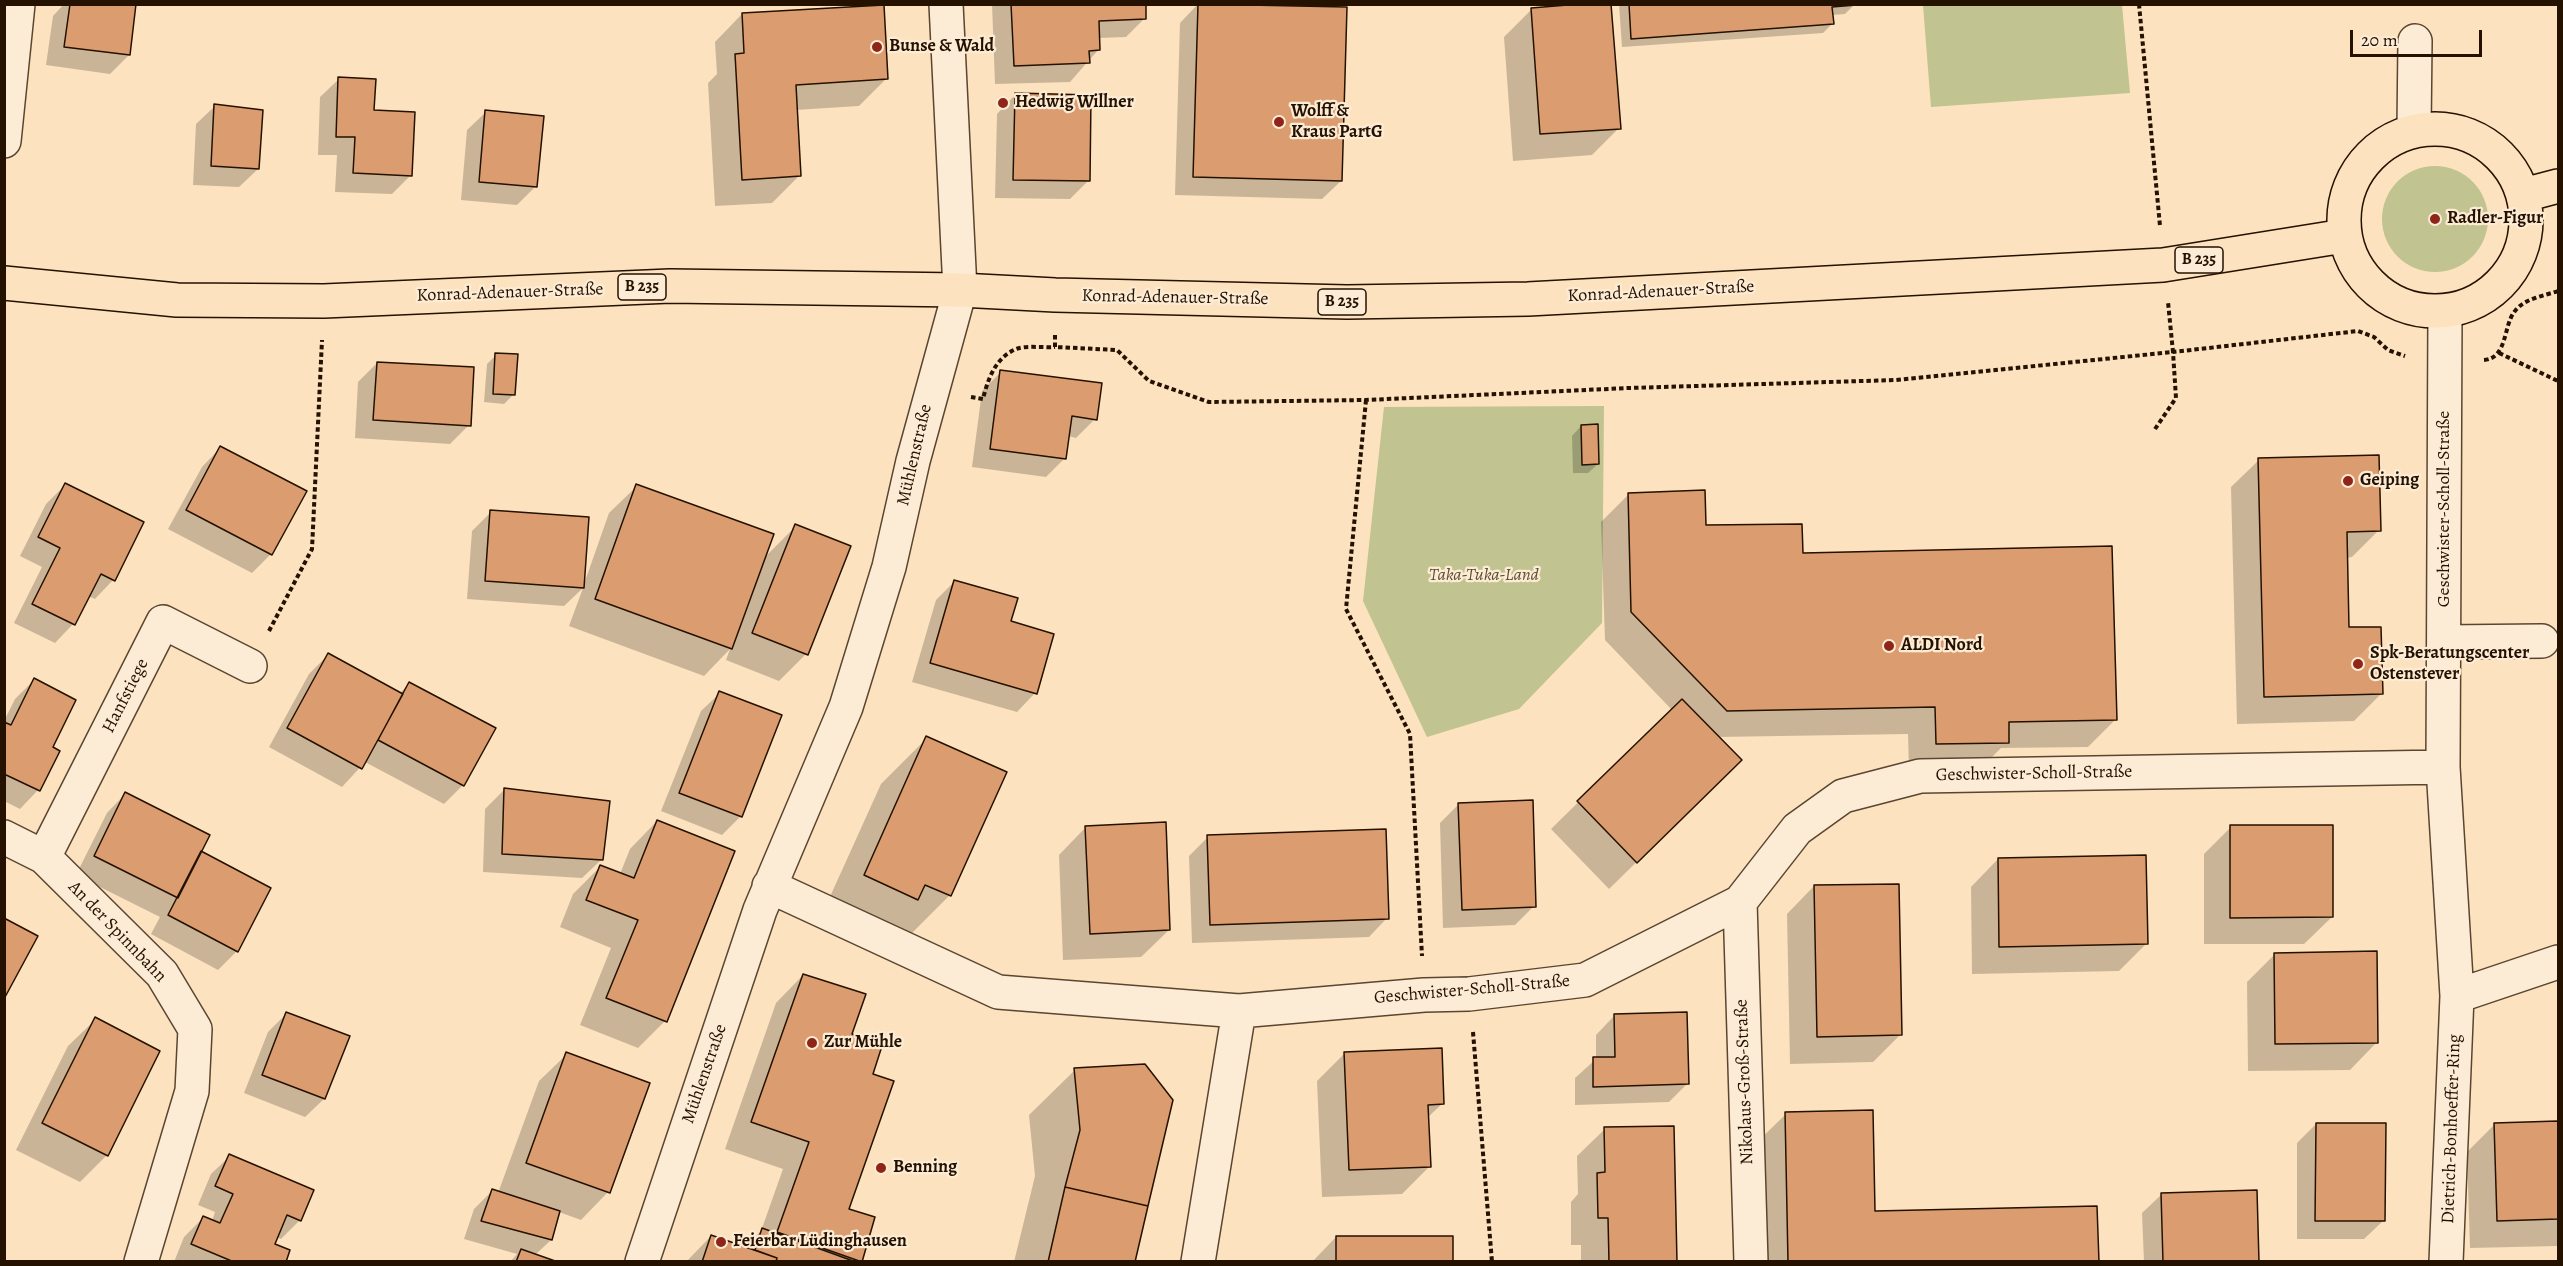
<!DOCTYPE html>
<meta charset="utf-8">
<style>
body{margin:0}
#map{position:relative;width:2563px;height:1266px;overflow:hidden;background:#fce2be;font-family:Alegreya,serif}
canvas{display:block}
.frame{position:absolute;inset:0;border:6px solid #241100;pointer-events:none}
.scale{position:absolute;left:2350px;top:30px;width:132px;height:27px;box-sizing:border-box;border:3px solid #241100;border-top:0;padding-left:8px;font-size:18px;line-height:21px;white-space:nowrap;color:#241100;-webkit-text-stroke:4px #fdecd5;paint-order:stroke}
</style>
<div id="map">
<canvas width="2563" height="1266"></canvas>
<div class="frame"></div>
<div class="scale">20 m</div>
</div>
<script>
const ctx = document.querySelector('canvas').getContext('2d');
ctx.lineJoin = 'round';
function fillPath(path, color) { ctx.fillStyle = color; ctx.fill(path, 'evenodd'); }
function trace(path, color, width, dash) { ctx.strokeStyle = color; ctx.lineWidth = width; ctx.lineCap = dash ? 'butt' : 'round'; ctx.setLineDash(dash || []); ctx.stroke(path); }
function drawText(font, color, halo, rows, align = 'center') {
  ctx.font = font + ' Alegreya,serif'; ctx.lineWidth = 4.5; ctx.setLineDash([]); ctx.textBaseline = 'middle'; ctx.strokeStyle = halo; ctx.fillStyle = color; for (const [text, x, y, turn = 0] of rows) {
    ctx.save(); ctx.translate(x, y); ctx.rotate((+turn || 0) * Math.PI / 180); ctx.textAlign = isNaN(turn) ? turn : align; if (halo) ctx.strokeText(text, 0, 0); ctx.fillText(text, 0, 0); ctx.restore();
  }
}
fillPath(new Path2D(`
 M 1923,5 L 2122,5 L 2130,93 L 1931,107 Z
 M2382 219a53 53 0 1 1 106 0a53 53 0 1 1-106 0Z
 M 1604,406 L 1602,623 L 1519,709 L 1427,737 L 1363,601 L 1384,407 Z`), '#c1c390');
fillPath(new Path2D(`
 M 64,4 L 130,4 L 129,55 L 110,74 L 46,65 L 53,16 Z
 M 992,4 L 1144,4 L 1145,18 L 1126,37 L 1098,38 L 1099,49 L 1070,82 L 995,84 Z
 M 1198,4 L 1341,181 L 1322,199 L 1175,195 L 1180,23 Z
 M 1619,4 L 1855,4 L 1845,14 L 1832,15 L 1832,24 L 1823,33 L 1622,47 Z
 M 1531,10 L 1619,128 L 1592,155 L 1513,161 L 1504,37 Z
 M 742,14 L 886,79 L 859,106 L 795,110 L 799,176 L 772,203 L 715,206 L 708,83 L 717,74 L 715,42 Z
 M 339,79 L 373,111 L 410,176 L 392,194 L 335,192 L 337,155 L 318,155 L 320,97 Z
 M 1015,95 L 1089,180 L 1070,199 L 995,198 L 997,114 Z
 M 215,106 L 258,169 L 239,187 L 193,185 L 196,124 Z
 M 486,112 L 536,186 L 517,205 L 461,200 L 467,130 Z
 M 496,355 L 514,394 L 504,404 L 484,402 L 487,364 Z
 M 377,363 L 469,425 L 450,444 L 355,438 L 358,382 Z
 M 1001,372 L 1095,419 L 1076,438 L 1068,436 L 1065,458 L 1046,477 L 972,467 L 982,391 Z
 M 1581,426 L 1598,464 L 1588,473 L 1573,473 L 1572,436 Z
 M 220,448 L 271,554 L 252,573 L 168,529 L 202,467 Z
 M 2259,460 L 2379,530 L 2352,557 L 2346,558 L 2348,629 L 2381,694 L 2354,721 L 2237,724 L 2231,487 Z
 M 65,485 L 113,580 L 95,599 L 88,596 L 73,624 L 55,643 L 14,623 L 42,567 L 20,556 L 46,504 Z
 M 637,486 L 764,558 L 796,526 L 806,654 L 779,681 L 726,660 L 730,649 L 704,676 L 569,626 L 583,588 L 564,606 L 467,599 L 472,531 L 491,512 L 584,584 L 609,513 Z
 M 1629,494 L 1705,527 L 2116,719 L 2088,747 L 2001,748 L 1980,769 L 1909,770 L 1908,734 L 1717,737 L 1712,788 L 1609,889 L 1551,829 L 1672,710 L 1605,640 L 1601,522 Z
 M 955,581 L 1009,622 L 1035,693 L 1017,712 L 912,682 L 936,600 Z
 M 328,655 L 399,694 L 409,684 L 463,785 L 444,804 L 365,762 L 342,787 L 269,747 L 309,674 Z
 M 34,680 L 51,748 L 38,790 L 20,809 L 4,801 L 4,721 L 15,699 Z
 M 720,693 L 741,816 L 722,835 L 661,811 L 701,711 Z
 M 927,738 L 1005,773 L 949,896 L 904,941 L 819,921 L 881,784 Z
 M 504,790 L 601,860 L 582,878 L 483,872 L 485,809 Z
 M 125,794 L 199,852 L 237,951 L 218,970 L 151,934 L 160,917 L 76,875 L 107,813 Z
 M 1459,804 L 1534,906 L 1515,925 L 1443,928 L 1440,823 Z
 M 657,821 L 665,1021 L 638,1048 L 580,1025 L 611,948 L 560,927 L 573,894 L 601,866 L 620,874 L 630,849 Z
 M 1086,827 L 1169,930 L 1141,957 L 1063,960 L 1059,855 Z
 M 2231,827 L 2332,917 L 2304,944 L 2204,944 L 2204,854 Z
 M 1208,837 L 1387,918 L 1369,937 L 1192,943 L 1189,856 Z
 M 1998,859 L 2146,944 L 2119,971 L 1972,974 L 1971,887 Z
 M 1814,886 L 1900,1035 L 1873,1062 L 1790,1064 L 1787,914 Z
 M 2275,954 L 2377,1042 L 2350,1070 L 2248,1071 L 2247,982 Z
 M 803,975 L 850,1035 L 871,1075 L 847,1210 L 873,1218 L 860,1262 L 686,1262 L 711,1236 L 744,1248 L 761,1231 L 783,1169 L 725,1149 L 776,1003 Z
 M 287,1013 L 324,1099 L 305,1117 L 244,1093 L 268,1032 Z
 M 1614,1016 L 1688,1083 L 1669,1102 L 1575,1105 L 1575,1078 L 1596,1059 L 1596,1035 Z
 M 96,1019 L 107,1155 L 80,1182 L 16,1150 L 68,1046 Z
 M 1345,1053 L 1443,1103 L 1427,1118 L 1429,1167 L 1402,1194 L 1322,1197 L 1317,1081 Z
 M 567,1054 L 648,1084 L 608,1192 L 581,1220 L 559,1212 L 551,1240 L 535,1255 L 553,1262 L 510,1262 L 517,1254 L 464,1239 L 474,1209 L 492,1191 L 498,1193 L 539,1081 Z
 M 1075,1070 L 1134,1262 L 1014,1262 L 1035,1176 L 1029,1115 Z
 M 1786,1114 L 1874,1212 L 2097,1262 L 1753,1262 L 1751,1148 Z
 M 2558,1123 L 2558,1246 L 2470,1248 L 2467,1152 L 2495,1124 Z
 M 2316,1124 L 2383,1221 L 2364,1239 L 2297,1239 L 2297,1143 Z
 M 1605,1129 L 1675,1262 L 1581,1262 L 1581,1245 L 1571,1245 L 1571,1202 L 1578,1194 L 1577,1156 Z
 M 230,1156 L 300,1220 L 281,1239 L 276,1237 L 273,1245 L 284,1262 L 174,1262 L 184,1237 L 203,1218 L 212,1221 L 215,1212 L 198,1205 L 211,1174 Z
 M 2161,1195 L 2258,1262 L 2144,1262 L 2142,1213 Z
 M 1336,1237 L 1452,1262 L 1312,1262 Z`), '#0003');
const building = new Path2D(`
 M 70,4 L 136,4 L 130,55 L 64,47 Z
 M 1011,4 L 1146,4 L 1146,19 L 1099,21 L 1100,50 L 1089,51 L 1090,63 L 1014,66 Z
 M 1198,4 L 1347,7 L 1342,181 L 1193,177 Z
 M 1580,4 L 1611,4 L 1621,129 L 1540,134 L 1531,8 Z
 M 1629,4 L 1856,4 L 1856,5 L 1832,7 L 1834,24 L 1631,39 Z
 M 884,5 L 888,79 L 796,85 L 801,176 L 742,180 L 735,54 L 744,53 L 742,13 Z
 M 338,77 L 376,79 L 374,110 L 415,112 L 412,176 L 353,173 L 355,137 L 336,137 Z
 M 1015,93 L 1091,95 L 1090,181 L 1013,180 Z
 M 214,104 L 263,110 L 259,169 L 211,166 Z
 M 485,110 L 544,116 L 537,187 L 479,182 Z
 M 495,353 L 518,354 L 515,395 L 493,394 Z
 M 377,362 L 474,367 L 471,426 L 373,420 Z
 M 1000,370 L 1102,383 L 1097,420 L 1072,416 L 1066,459 L 990,449 Z
 M 1598,424 L 1599,464 L 1582,465 L 1581,425 Z
 M 220,446 L 307,491 L 272,555 L 186,510 Z
 M 2379,455 L 2381,531 L 2347,532 L 2349,627 L 2381,627 L 2383,694 L 2264,697 L 2258,458 Z
 M 65,483 L 144,522 L 115,581 L 101,574 L 75,625 L 32,604 L 60,548 L 38,537 Z
 M 636,484 L 774,534 L 732,649 L 595,599 Z
 M 1705,490 L 1706,525 L 1802,524 L 1803,553 L 2112,546 L 2117,720 L 2009,722 L 2009,743 L 1936,744 L 1935,707 L 1727,711 L 1631,612 L 1628,493 Z
 M 490,510 L 589,517 L 584,588 L 485,581 Z
 M 795,524 L 851,546 L 808,655 L 752,633 Z
 M 954,580 L 1018,598 L 1011,621 L 1054,634 L 1037,694 L 930,663 Z
 M 328,653 L 403,694 L 362,769 L 287,728 Z
 M 34,678 L 76,700 L 53,747 L 60,751 L 40,791 L 4,774 L 4,722 L 11,725 Z
 M 409,682 L 496,728 L 464,786 L 378,740 Z
 M 719,691 L 782,715 L 742,817 L 679,793 Z
 M 1682,699 L 1742,760 L 1637,863 L 1577,801 Z
 M 926,736 L 1007,772 L 951,896 L 925,885 L 918,900 L 864,875 Z
 M 504,788 L 610,801 L 603,860 L 502,854 Z
 M 125,792 L 210,835 L 178,898 L 94,856 Z
 M 1533,800 L 1536,907 L 1462,910 L 1458,803 Z
 M 657,820 L 735,851 L 667,1022 L 606,998 L 638,920 L 586,900 L 600,865 L 634,878 Z
 M 1166,822 L 1170,930 L 1090,934 L 1085,826 Z
 M 2230,825 L 2333,825 L 2333,917 L 2230,918 Z
 M 1386,829 L 1389,919 L 1210,925 L 1207,835 Z
 M 201,851 L 271,888 L 238,952 L 168,915 Z
 M 2146,855 L 2148,944 L 1999,947 L 1998,858 Z
 M 1899,884 L 1902,1035 L 1817,1037 L 1814,885 Z
 M 4,918 L 38,936 L 4,999 Z
 M 2377,951 L 2378,1043 L 2275,1044 L 2274,953 Z
 M 803,974 L 866,994 L 852,1034 L 882,1046 L 873,1074 L 894,1081 L 849,1209 L 875,1217 L 862,1262 L 777,1232 L 809,1142 L 751,1122 Z
 M 286,1012 L 350,1036 L 325,1099 L 262,1075 Z
 M 1687,1012 L 1689,1084 L 1593,1087 L 1593,1057 L 1615,1057 L 1614,1014 Z
 M 95,1017 L 160,1051 L 108,1156 L 42,1123 Z
 M 1442,1048 L 1444,1104 L 1428,1105 L 1431,1167 L 1349,1170 L 1344,1052 Z
 M 566,1052 L 650,1083 L 610,1193 L 526,1163 Z
 M 1145,1064 L 1173,1100 L 1148,1206 L 1065,1187 L 1080,1130 L 1074,1068 Z
 M 1873,1110 L 1875,1211 L 2097,1206 L 2099,1262 L 1788,1262 L 1785,1112 Z
 M 2558,1121 L 2558,1219 L 2497,1221 L 2494,1123 Z
 M 2316,1123 L 2386,1123 L 2385,1221 L 2315,1221 Z
 M 1674,1126 L 1677,1262 L 1609,1262 L 1608,1218 L 1598,1218 L 1597,1173 L 1605,1172 L 1604,1127 Z
 M 229,1154 L 314,1190 L 301,1221 L 287,1215 L 275,1244 L 290,1250 L 286,1262 L 234,1262 L 191,1244 L 203,1216 L 220,1223 L 233,1194 L 215,1186 Z
 M 1065,1187 L 1148,1206 L 1135,1262 L 1048,1262 Z
 M 492,1189 L 560,1211 L 552,1240 L 481,1221 Z
 M 2257,1190 L 2259,1262 L 2163,1262 L 2161,1193 Z
 M 762,1228 L 856,1262 L 776,1262 L 777,1258 L 755,1250 Z
 M 711,1235 L 777,1258 L 776,1262 L 702,1262 Z
 M 1336,1236 L 1453,1236 L 1453,1262 L 1336,1262 Z
 M 521,1249 L 558,1262 L 516,1262 Z`);
fillPath(building, '#db9c70');
trace(building, '#241100', 1.5);
const minor = new Path2D(`
 M 2414,130 L 2415,41
 M 4,141 L 18,4
 M 2445,311 L 2443,767 L 2457,996 L 2446,1262
 M 2444,642 L 2542,641
 M 4,837 L 44,857 L 162,974 L 195,1029 L 192,1091 L 141,1262
 M 44,857 L 163,622 L 250,666
 M 769,886 L 998,992 L 1239,1011
 M 1740,902 L 1751,1262
 M 2457,996 L 2558,962
 M 642,1262 L 760,910 L 846,707 L 889,567 L 913,461 L 960,290 L 946,4
 M 1198,1262 L 1239,1011 L 1424,995 L 1469,994 L 1585,980 L 1740,902 L 1797,829 L 1843,796 L 1920,776 L 2443,767`);
const major = new Path2D(`
 M2344 220a91 91 0 1 1 182 0a91 91 0 1 1-182 0Z
 M 2524,195 L 2558,186
 M 4,283 L 177,300 L 324,301 L 670,286 L 960,290 L 1055,295 L 1347,302 L 1528,299 L 2163,265 L 2344,236`);
trace(minor, '#5a4530', 36);
trace(major, '#241100', 36);
trace(new Path2D(`
 M 2139,4 L 2160,226
 M 1055,335 L 1055,347 L 1117,350 L 1149,381 L 1209,402 L 1366,400 L 1629,388 L 1896,380 L 2173,352 L 2168,302
 M 2499,353 L 2558,381
 M 2484,360 C 2508,358 2503,325 2515,311 C 2525,298 2544,296 2558,291
 M 971,397 L 983,399 C 988,379 995,358 1016,349 C 1026,345 1044,348 1055,347
 M 1366,400 L 1346,609 L 1410,734 L 1422,956
 M 2155,429 L 2176,398 L 2173,352 L 2358,331 L 2374,337 L 2388,350 L 2405,356
 M 269,631 L 312,549 L 322,340
 M 1473,1032 L 1492,1262`), '#241100', 4, [4.5, 3]);
trace(minor, '#fdecd5', 33);
trace(major, '#fce2be', 33);
for (const [x, y, r, color] of [
 [877,47,6,"#8f2418"],
 [1003,103,6,"#8f2418"],
 [1279,122,6,"#8f2418"],
 [2435,219,6,"#8f2418"],
 [2348,481,6,"#8f2418"],
 [1889,646,6,"#8f2418"],
 [2358,664,6,"#8f2418"],
 [812,1043,6,"#8f2418"],
 [881,1168,6,"#8f2418"],
 [721,1242,6,"#8f2418"]
]) { const dot = new Path2D(); dot.arc(x, y, r, 0, 2 * Math.PI); ctx.fillStyle = color; ctx.fill(dot); trace(dot, '#fdecd5', 2); }
for (const [x, y, w] of [
 [2199,260,48],
 [642,287,48],
 [1342,302,48]
]) { const box = new Path2D(); box.roundRect(x - w / 2, y - 13, w, 26, 4.5); ctx.fillStyle = '#fdecd5'; ctx.fill(box); trace(box, '#241100', 1.5); }
drawText('bold 16px', '#241100', null, [
 ["B 235",2199,260],
 ["B 235",642,287],
 ["B 235",1342,302]
]);
drawText('bold 18px', '#241100', '#fdecd5', [
 ["Bunse & Wald",889,47],
 ["Hedwig Willner",1015,103],
 ["Wolff &",1291,112],
 ["Kraus PartG",1291,133],
 ["Radler-Figur",2447,219],
 ["Geiping",2360,481],
 ["ALDI Nord",1901,646],
 ["Spk-Beratungscenter",2370,654],
 ["Ostenstever",2370,675],
 ["Zur Mühle",824,1043],
 ["Benning",893,1168],
 ["Feierbar Lüdinghausen",733,1242]
], 'left');
drawText('18px', '#241100', '#fdecd5', [
 ["Konrad-Adenauer-Straße",1661,292,-3],
 ["Konrad-Adenauer-Straße",510,293,-2],
 ["Konrad-Adenauer-Straße",1175,298,1],
 ["Mühlenstraße",915,455,-77],
 ["Geschwister-Scholl-Straße",2445,509,-90],
 ["Hanfstiege",126,696,-63],
 ["Geschwister-Scholl-Straße",2034,774,-1],
 ["An der Spinnbahn",117,932,46],
 ["Geschwister-Scholl-Straße",1472,990,-5],
 ["Mühlenstraße",705,1074,-71],
 ["Nikolaus-Groß-Straße",1745,1082,-92],
 ["Dietrich-Bonhoeffer-Ring",2452,1129,-88]
]);
drawText('italic 18px', '#5b4f32', '#fdecd5', [
 ["Taka-Tuka-Land",1484,576]
]);
</script>
